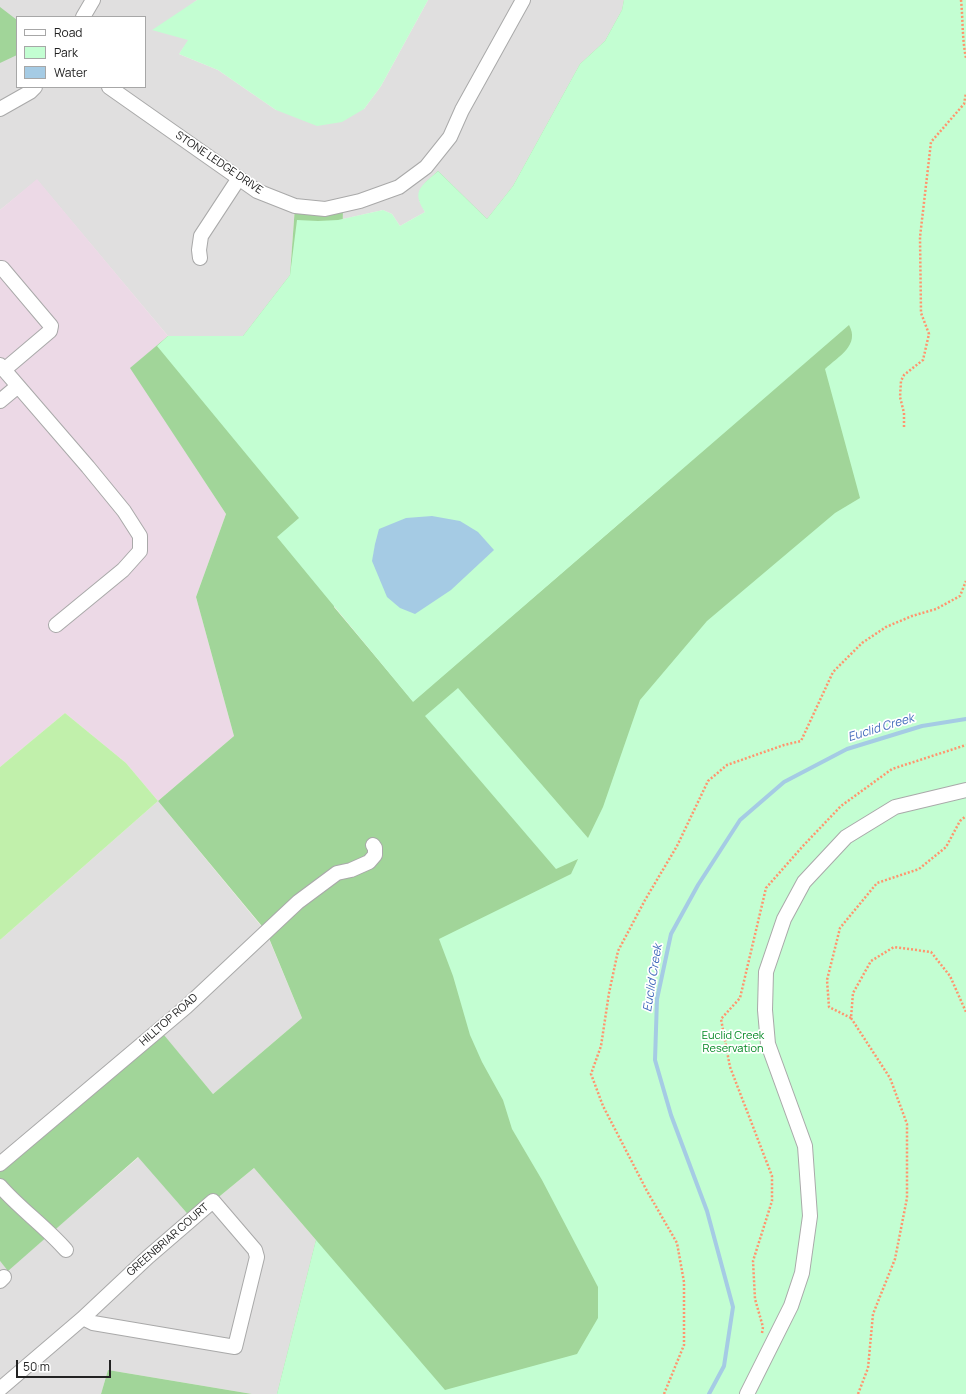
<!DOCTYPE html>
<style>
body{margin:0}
#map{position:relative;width:966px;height:1394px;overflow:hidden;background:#f3f1e8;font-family:Manrope,sans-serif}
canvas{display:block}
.legend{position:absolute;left:16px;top:16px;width:130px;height:72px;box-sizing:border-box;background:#fff;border:1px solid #a7a7a7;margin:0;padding:5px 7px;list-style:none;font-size:12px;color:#222}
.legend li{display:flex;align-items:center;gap:8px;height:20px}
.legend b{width:20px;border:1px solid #a7a7a7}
.scale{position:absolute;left:16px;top:1360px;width:95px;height:18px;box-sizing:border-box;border:2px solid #222;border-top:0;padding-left:5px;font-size:12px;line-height:14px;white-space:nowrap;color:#222;-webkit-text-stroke:3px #fff;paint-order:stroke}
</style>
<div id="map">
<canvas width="966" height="1394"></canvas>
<ul class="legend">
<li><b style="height:5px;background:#fff"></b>Road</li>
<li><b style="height:11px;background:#c3fed2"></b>Park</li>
<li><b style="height:11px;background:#a5cbe4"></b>Water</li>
</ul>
<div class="scale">50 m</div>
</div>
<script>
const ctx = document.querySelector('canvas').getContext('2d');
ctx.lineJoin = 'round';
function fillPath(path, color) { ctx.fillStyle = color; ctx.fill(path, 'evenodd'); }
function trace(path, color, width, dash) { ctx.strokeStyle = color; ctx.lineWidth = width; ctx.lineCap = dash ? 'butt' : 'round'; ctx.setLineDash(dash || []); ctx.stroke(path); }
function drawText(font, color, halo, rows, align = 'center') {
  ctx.font = font + ' Manrope,sans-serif'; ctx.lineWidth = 3.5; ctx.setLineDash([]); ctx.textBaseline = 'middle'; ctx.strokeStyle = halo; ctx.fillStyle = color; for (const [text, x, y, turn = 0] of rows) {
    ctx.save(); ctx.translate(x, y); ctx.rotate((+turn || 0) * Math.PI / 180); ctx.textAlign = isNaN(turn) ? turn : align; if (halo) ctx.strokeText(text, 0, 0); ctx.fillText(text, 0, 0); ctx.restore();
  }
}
fillPath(new Path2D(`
 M 0,0 L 197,0 L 184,10 L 189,40 L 179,54 L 218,70 L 276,110 L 364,109 L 381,86 L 428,0 L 624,0 L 622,10 L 605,41 L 580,64 L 513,186 L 487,219 L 419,200 L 425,212 L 400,226 L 392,214 L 383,210 L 343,219 L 343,206 L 295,206 L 290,275 L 243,336 L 168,336 L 37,180 L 0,210 ZM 17,17 L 145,17 L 145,87 L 17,87 Z
 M 158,801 L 266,932 L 302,1018 L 213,1094 L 159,1030 L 0,1164 L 0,940 Z
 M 139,1157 L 192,1219 L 254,1168 L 316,1240 L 277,1394 L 252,1394 L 108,1370 L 101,1394 L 0,1394 L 0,1261 L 8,1270 Z`), '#e0dfdf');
fillPath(new Path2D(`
 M 37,179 L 168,336 L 131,368 L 226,514 L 196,597 L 234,736 L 158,801 L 126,763 L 65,713 L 0,767 L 0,210 Z`), '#ecd9e6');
fillPath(new Path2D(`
 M 65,713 L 126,763 L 158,801 L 0,940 L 0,767 Z`), '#c1f0ab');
fillPath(new Path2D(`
 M 624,0 L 966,0 L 966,1394 L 277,1394 L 316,1240 L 254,1168 L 192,1219 L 138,1157 L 8,1271 L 0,1261 L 0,1164 L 159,1029 L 213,1094 L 302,1018 L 266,931 L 158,801 L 234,736 L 196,597 L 226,514 L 130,368 L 168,336 L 243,336 L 290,275 L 295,206 L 343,205 L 341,345 L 334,607 L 413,701 L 660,488 L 419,200 C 419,185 428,181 438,171 L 487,219 L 513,186 L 580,64 L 605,41 L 622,10 Z
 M 0,7 L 17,20 L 17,55 L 0,63 Z
 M 108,1370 L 252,1394 L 101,1394 Z`), '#a1d599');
fillPath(new Path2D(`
 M 197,0 L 428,0 L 381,86 L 364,109 L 342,122 L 317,126 L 276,110 L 218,70 L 179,54 L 188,40 L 152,30 Z
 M 624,0 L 966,0 L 966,1394 L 277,1394 L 316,1240 L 445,1390 L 577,1354 L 598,1318 L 598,1287 L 542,1180 L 512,1129 L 503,1100 L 482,1062 L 470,1035 L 453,976 L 439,939 L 571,874 L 578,859 L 556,869 L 425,716 L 458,688 L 588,838 L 603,807 L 640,700 L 707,621 L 835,513 L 860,498 L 825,369 C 839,356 860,345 849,325 L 413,702 L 277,537 L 299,518 L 157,346 L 168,336 L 243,336 L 290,275 L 297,220 L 318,221 L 338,220 L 383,210 L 392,214 L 400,226 L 425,212 C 423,209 420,204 419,200 C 415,187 430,179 438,171 L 487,219 L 513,186 L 580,64 L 605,41 L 622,10 Z`), '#c3fed2');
fillPath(new Path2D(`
 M 432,516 L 460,521 L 478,532 L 494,550 L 451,590 L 415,614 L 400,608 L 387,597 L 372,561 L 375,544 L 379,529 L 406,518 Z`), '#a5cbe4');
trace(new Path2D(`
 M 709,1394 L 724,1366 L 733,1307 L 707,1211 L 671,1115 L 655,1060 L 657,999 L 671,934 L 698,885 L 740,820 L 784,782 L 847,749 L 922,726 L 966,719`), '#a5cbe4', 4);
const minor = new Path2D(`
 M 83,17 L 93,0
 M 109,87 L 257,191 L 295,206 L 325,209 L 360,201 L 399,187 L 426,167 L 450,137 L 462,110 L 523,0
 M 0,109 L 30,92 L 35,87
 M 200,258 L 199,250 L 201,236 L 239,178
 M 0,268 L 2,268 L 51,326 L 50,331 L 4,370
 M 0,365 L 88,467 L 124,511 L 140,536 L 140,551 L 123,570 L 56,625
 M 0,401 L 18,386
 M 0,1164 L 186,1007 L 298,902 L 337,873 L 351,870 L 369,862 L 375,855 L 375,848 L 373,845
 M 0,1186 C 20,1209 45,1226 66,1250
 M 213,1201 L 255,1250 L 257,1257 L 235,1347 L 93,1323 L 83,1318 L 148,1257 Z
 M 0,1281 L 4,1277
 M 0,1389 L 83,1318
 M 747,1394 L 791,1306 L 802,1273 L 810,1216 L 805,1146 L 768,1044 L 765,1010 L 766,972 L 784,919 L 804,882 L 846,837 L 895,807 L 966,790`);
trace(minor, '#a9a9a9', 16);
trace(new Path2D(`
 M 961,0 C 963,19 962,39 966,58
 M 904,427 L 904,413 L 900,397 L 901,381 L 904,375 L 923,360 L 929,334 L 921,313 L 920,237 L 931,142 L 964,104 L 966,93
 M 851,1018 L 829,1007 L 827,980 L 840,928 L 877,883 L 919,869 L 946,847 L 960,821 L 966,816
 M 762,1333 L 763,1327 L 755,1299 L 753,1261 L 772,1201 L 772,1176 L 730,1067 L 721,1019 L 740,998 L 766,888 L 802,847 L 841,806 L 892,769 L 966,745
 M 664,1394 L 684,1345 L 684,1282 L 677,1243 L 647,1191 L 603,1106 L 591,1074 L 601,1046 L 609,993 L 618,951 L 645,900 L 677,846 L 708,781 L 727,765 L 784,745 L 801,741 L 833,672 L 862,643 L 886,627 L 912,616 L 936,609 L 960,596 L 966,581
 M 858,1394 L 868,1368 L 873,1314 L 895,1259 L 907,1198 L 907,1124 L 890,1078 L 851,1018 L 853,993 L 871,961 L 894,947 L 931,952 L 950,976 L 966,1012`), '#ff946d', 2.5, [2, 2]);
trace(minor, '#fff', 14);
drawText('11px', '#222', '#fff', [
 ["STONE LEDGE DRIVE",219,163,34],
 ["HILLTOP ROAD",169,1020,-41],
 ["GREENBRIAR COURT",168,1240,-41]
]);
drawText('11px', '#028823', '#fff', [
 ["Euclid Creek",733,1036],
 ["Reservation",733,1049]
]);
drawText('italic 12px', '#446cbc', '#fff', [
 ["Euclid Creek",881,728,-17],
 ["Euclid Creek",653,978,-81]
]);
</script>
